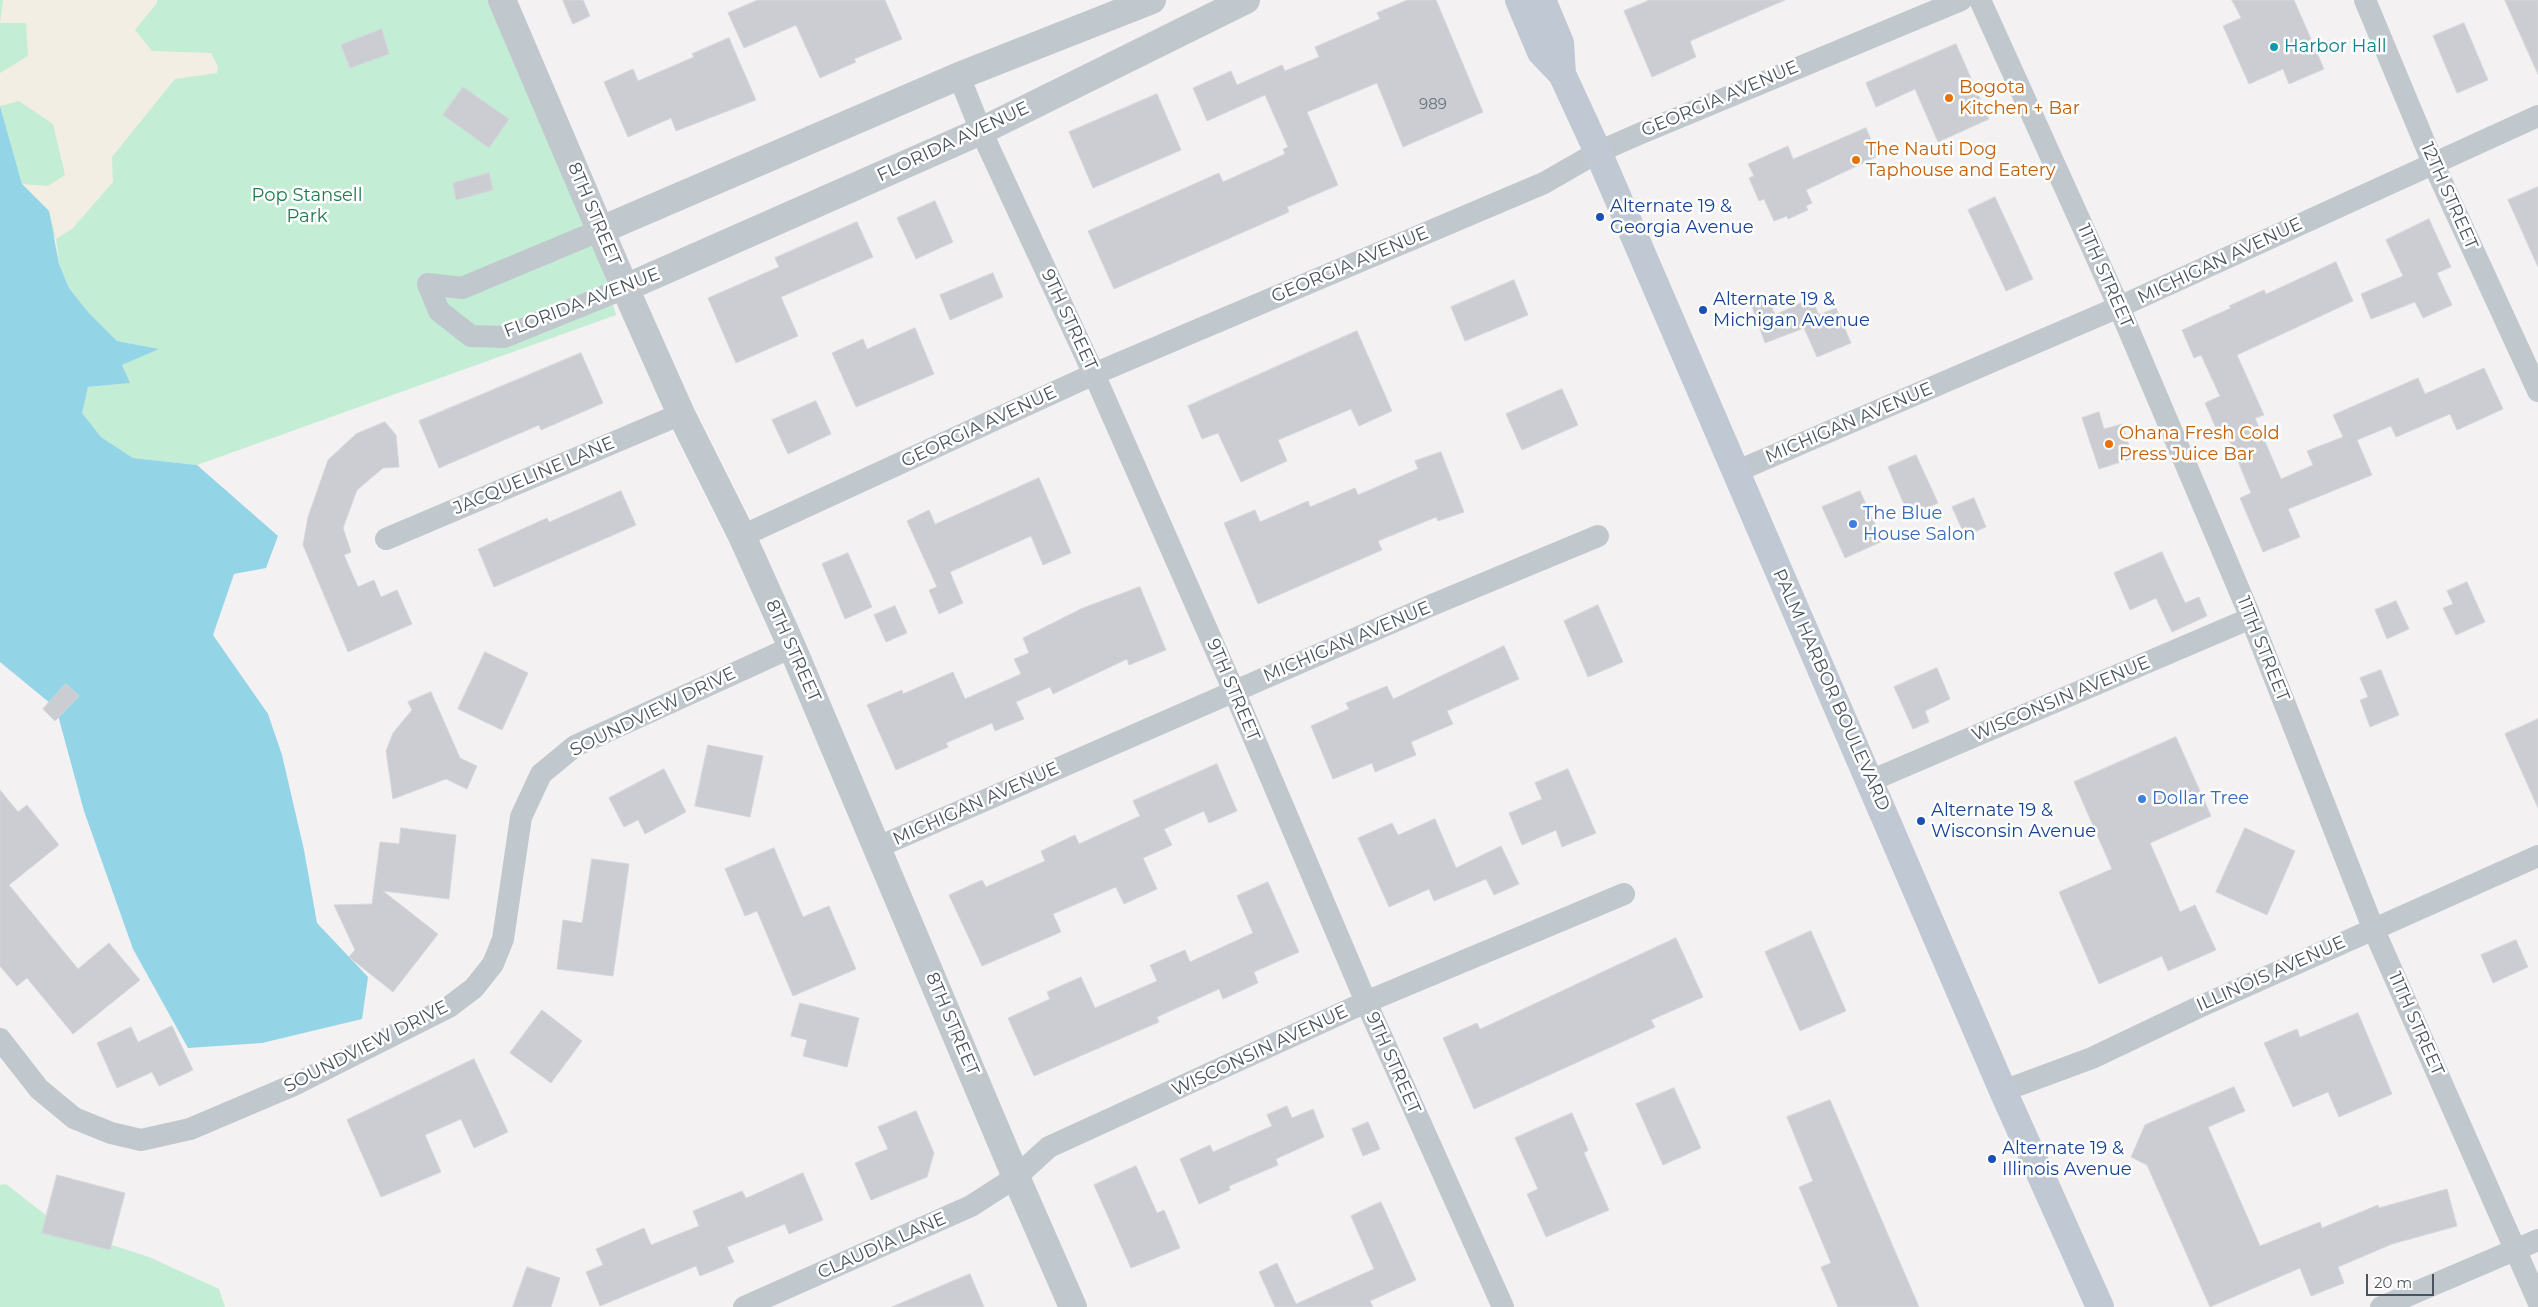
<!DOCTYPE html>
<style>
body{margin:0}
#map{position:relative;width:2538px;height:1307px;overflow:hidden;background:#f3f1f1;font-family:Montserrat,sans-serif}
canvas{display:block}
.scale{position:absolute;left:2366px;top:1274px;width:68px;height:22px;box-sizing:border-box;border:2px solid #4a545d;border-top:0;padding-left:6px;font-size:15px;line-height:18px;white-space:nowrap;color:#4a545d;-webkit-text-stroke:4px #fff;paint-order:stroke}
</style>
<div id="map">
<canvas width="2538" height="1307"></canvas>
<div class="scale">20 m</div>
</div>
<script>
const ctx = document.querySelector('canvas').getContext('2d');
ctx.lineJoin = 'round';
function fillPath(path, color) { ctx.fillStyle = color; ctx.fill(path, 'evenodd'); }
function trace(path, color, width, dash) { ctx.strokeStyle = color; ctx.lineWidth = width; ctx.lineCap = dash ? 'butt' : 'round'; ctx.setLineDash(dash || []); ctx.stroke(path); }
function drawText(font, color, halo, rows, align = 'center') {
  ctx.font = font + ' Montserrat,sans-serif'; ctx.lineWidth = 5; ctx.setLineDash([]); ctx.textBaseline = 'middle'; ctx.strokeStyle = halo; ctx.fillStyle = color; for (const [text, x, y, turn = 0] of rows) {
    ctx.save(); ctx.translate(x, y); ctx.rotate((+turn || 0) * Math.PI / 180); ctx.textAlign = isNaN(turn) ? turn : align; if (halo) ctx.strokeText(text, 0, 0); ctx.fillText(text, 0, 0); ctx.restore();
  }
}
fillPath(new Path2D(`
 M 0,0 L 491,0 L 590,224 L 616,315 L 197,465 L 133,458 L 101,437 L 81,412 L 88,387 L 129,383 L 122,365 L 158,349 L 117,341 L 88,312 L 69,288 L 59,264 L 56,239 L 22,184 L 0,106 Z
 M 6,1184 L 65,1230 L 149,1257 L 219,1289 L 225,1307 L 0,1307 L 0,1185 Z`), '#c3edd4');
fillPath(new Path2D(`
 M 3,0 L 157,0 L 157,3 L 135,30 L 152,51 L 211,53 L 218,67 L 217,73 L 175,79 L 112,157 L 113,182 L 72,229 L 56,239 L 49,211 L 22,184 L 48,186 L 65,175 L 53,124 L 19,101 L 0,106 L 0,73 L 28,56 L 26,23 L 0,23 Z`), '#f3eee4');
fillPath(new Path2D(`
 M 0,106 L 22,184 L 49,211 L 59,264 L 69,288 L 88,312 L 117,341 L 159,349 L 122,365 L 130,383 L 88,387 L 82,413 L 101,437 L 133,458 L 197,465 L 278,536 L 266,568 L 234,574 L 213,635 L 268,714 L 282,755 L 304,850 L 317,923 L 368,977 L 362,1019 L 262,1043 L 188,1048 L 133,949 L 84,811 L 56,708 L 0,662 Z`), '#93d5e7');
const building = new Path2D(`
 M 563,0 L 583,0 L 590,16 L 573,24 Z
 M 758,0 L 885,0 L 902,39 L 854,59 L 856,62 L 820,78 L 796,25 L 744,48 L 728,13 Z
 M 1408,0 L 1436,0 L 1483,112 L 1403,147 L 1377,83 L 1307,112 L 1338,185 L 1287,207 L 1289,212 L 1114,289 L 1088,231 L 1219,173 L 1223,182 L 1285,154 L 1283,149 L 1288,147 L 1265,95 L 1207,121 L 1193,88 L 1231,71 L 1237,85 L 1282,65 L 1285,71 L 1319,57 L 1315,47 L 1380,19 L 1377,13 Z
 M 1650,0 L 1785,0 L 1690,41 L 1696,57 L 1652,77 L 1624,11 Z
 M 2232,0 L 2294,0 L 2324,69 L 2289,84 L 2283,69 L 2249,84 L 2223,26 L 2241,18 Z
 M 2505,0 L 2538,0 L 2538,74 Z
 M 2464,23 L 2488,80 L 2457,93 L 2433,36 Z
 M 382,29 L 389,54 L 350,68 L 341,45 Z
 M 729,38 L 756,100 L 676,131 L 671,118 L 628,137 L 604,82 L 633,69 L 638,81 L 694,57 L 692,54 Z
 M 1956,44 L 1989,119 L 1938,142 L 1915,89 L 1876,107 L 1866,83 Z
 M 463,87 L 509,119 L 489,148 L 443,115 Z
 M 1157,94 L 1181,150 L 1093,188 L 1069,132 Z
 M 1866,128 L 1878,156 L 1806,190 L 1812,203 L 1806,206 L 1808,210 L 1788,219 L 1787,216 L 1774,221 L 1764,199 L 1759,201 L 1749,178 L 1754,176 L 1748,164 L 1788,146 L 1793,159 Z
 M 489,173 L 493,190 L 456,200 L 453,183 Z
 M 2538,187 L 2538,267 L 2508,200 Z
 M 1995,197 L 2033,279 L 2006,291 L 1968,210 Z
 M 935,201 L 953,242 L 916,259 L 897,218 Z
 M 2429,219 L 2451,267 L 2437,273 L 2452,305 L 2423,318 L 2415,302 L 2371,319 L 2361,294 L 2403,276 L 2386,240 Z
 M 857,222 L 873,257 L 781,297 L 798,336 L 736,363 L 708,298 L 779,267 L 775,258 Z
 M 2336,262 L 2353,301 L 2237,355 L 2264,415 L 2255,418 L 2281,479 L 2313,465 L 2307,451 L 2343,437 L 2333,415 L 2418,378 L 2425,394 L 2484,368 L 2503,409 L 2457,430 L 2450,414 L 2396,437 L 2391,426 L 2357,440 L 2372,475 L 2288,509 L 2300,537 L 2263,552 L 2240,498 L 2251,493 L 2226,432 L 2219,435 L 2205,403 L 2220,396 L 2201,355 L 2194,358 L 2182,330 L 2231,308 L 2229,306 L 2264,290 L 2266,294 Z
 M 993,273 L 1003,297 L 950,320 L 940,295 Z
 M 1514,280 L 1528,315 L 1465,341 L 1451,307 Z
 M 1768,298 L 1775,315 L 1811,298 L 1819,315 L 1836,308 L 1851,343 L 1817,357 L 1804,328 L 1765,343 L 1751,304 Z
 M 915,328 L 934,374 L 856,407 L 832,353 L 863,339 L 867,349 Z
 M 1357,331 L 1392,411 L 1359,426 L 1351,409 L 1278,440 L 1287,461 L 1241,482 L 1218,433 L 1202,439 L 1188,406 Z
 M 581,353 L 603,403 L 541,430 L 539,425 L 439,468 L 419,421 Z
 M 1562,389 L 1578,425 L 1522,450 L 1506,414 Z
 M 816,401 L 831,434 L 788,454 L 772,420 Z
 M 2099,412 L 2104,429 L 2122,424 L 2133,458 L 2099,469 L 2082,418 Z
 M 385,422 L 396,435 L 399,467 L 383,468 L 357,490 L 343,528 L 351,552 L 344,555 L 358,587 L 374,580 L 381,597 L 397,590 L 412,624 L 348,652 L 303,545 L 308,517 L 328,460 L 356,434 Z
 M 1441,452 L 1464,512 L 1438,521 L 1436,517 L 1378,541 L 1382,550 L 1258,604 L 1224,523 L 1255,510 L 1260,522 L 1308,501 L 1310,507 L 1355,488 L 1358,495 L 1418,469 L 1415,461 Z
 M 1916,455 L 1938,503 L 1909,516 L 1888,467 Z
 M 1039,478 L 1071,553 L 1043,565 L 1031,536 L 950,572 L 963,603 L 939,614 L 929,590 L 937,587 L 907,521 L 929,510 L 935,524 Z
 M 621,491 L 636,525 L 494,587 L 478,549 L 547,518 L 549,522 Z
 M 1860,491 L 1883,541 L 1845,558 L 1822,507 Z
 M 1974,498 L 1986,527 L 1965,536 L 1952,507 Z
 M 2162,552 L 2185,603 L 2199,597 L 2207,616 L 2172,632 L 2156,598 L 2130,610 L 2114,573 Z
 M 848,553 L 872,607 L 845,619 L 822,564 Z
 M 2467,582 L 2485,622 L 2456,635 L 2443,608 L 2453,604 L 2447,591 Z
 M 1140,587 L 1166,650 L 1129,665 L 1127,659 L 1053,694 L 1050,687 L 1016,702 L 1024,719 L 995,731 L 992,723 L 946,743 L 948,747 L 896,770 L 867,705 L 902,690 L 903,694 L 953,672 L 965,699 L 1021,674 L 1014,659 L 1029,653 L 1023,638 L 1083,608 Z
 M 2396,601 L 2409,629 L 2387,639 L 2375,610 Z
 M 1598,605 L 1623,662 L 1588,677 L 1564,621 Z
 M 895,606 L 907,633 L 886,642 L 874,615 Z
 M 1504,646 L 1519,679 L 1447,711 L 1453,724 L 1411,742 L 1416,755 L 1375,772 L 1372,763 L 1333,779 L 1311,726 L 1349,709 L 1346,703 L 1387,686 L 1393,699 Z
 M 485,652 L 528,673 L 502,730 L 458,709 Z
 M 1937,668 L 1950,699 L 1925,711 L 1929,722 L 1913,729 L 1894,687 Z
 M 2381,670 L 2399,715 L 2370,727 L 2360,700 L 2368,697 L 2360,678 Z
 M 66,684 L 79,696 L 55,721 L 43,709 Z
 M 431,692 L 460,758 L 477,766 L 467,789 L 446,779 L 393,799 L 386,751 L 393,733 L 412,710 L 408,702 Z
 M 2538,719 L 2538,808 L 2505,734 Z
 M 2176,737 L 2211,816 L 2150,843 L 2180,912 L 2195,905 L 2216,950 L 2168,971 L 2162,956 L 2099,984 L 2059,892 L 2112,869 L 2074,782 Z
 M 708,745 L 763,756 L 750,817 L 695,806 Z
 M 1217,764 L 1237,811 L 1209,823 L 1204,811 L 1164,829 L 1172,845 L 1143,858 L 1157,889 L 1124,904 L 1116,887 L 1053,914 L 1061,932 L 982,966 L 949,895 L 982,880 L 986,887 L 1045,861 L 1041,851 L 1075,835 L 1079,844 L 1140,816 L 1133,801 Z
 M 664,769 L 686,812 L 645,834 L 638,820 L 624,827 L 609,798 Z
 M 1568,769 L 1596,833 L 1562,847 L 1556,830 L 1522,845 L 1509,813 L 1542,799 L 1535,783 Z
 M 0,790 L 18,812 L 27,805 L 59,845 L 9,885 L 78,969 L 109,943 L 140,980 L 73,1034 L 27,978 L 17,986 L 0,966 Z
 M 1435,819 L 1456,868 L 1501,846 L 1519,884 L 1494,895 L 1486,879 L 1434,901 L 1429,889 L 1389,907 L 1358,838 L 1392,823 L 1398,835 Z
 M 401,828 L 456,835 L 449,899 L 383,891 L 438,934 L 393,992 L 349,957 L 355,950 L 334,905 L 372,904 L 380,842 L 399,844 Z
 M 2245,828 L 2295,851 L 2267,915 L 2216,892 Z
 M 774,848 L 803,917 L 829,906 L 856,969 L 793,996 L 757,911 L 745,916 L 725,869 Z
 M 592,859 L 629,864 L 613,976 L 557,969 L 563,920 L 582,923 Z
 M 1268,882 L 1299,952 L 1254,972 L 1258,983 L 1223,999 L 1219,989 L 1157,1017 L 1159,1022 L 1034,1076 L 1008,1018 L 1050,999 L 1047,992 L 1081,977 L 1095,1008 L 1157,981 L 1150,965 L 1185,950 L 1190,962 L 1253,933 L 1237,896 Z
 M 1811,931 L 1846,1011 L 1800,1031 L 1765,952 Z
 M 1676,938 L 1703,997 L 1651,1020 L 1655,1027 L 1474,1109 L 1443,1038 L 1477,1023 L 1480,1029 Z
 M 2516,940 L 2528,967 L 2493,983 L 2481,955 Z
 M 800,1003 L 859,1018 L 847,1067 L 803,1056 L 807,1040 L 791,1036 Z
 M 542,1010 L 582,1041 L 551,1083 L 510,1053 Z
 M 2358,1013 L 2392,1094 L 2339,1117 L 2328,1092 L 2293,1107 L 2264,1043 L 2297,1029 L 2300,1037 Z
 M 172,1026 L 193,1070 L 159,1086 L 152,1072 L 117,1088 L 97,1043 L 131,1027 L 138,1042 Z
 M 474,1059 L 508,1132 L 474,1148 L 461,1119 L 425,1135 L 441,1172 L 381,1197 L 347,1120 Z
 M 2234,1087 L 2245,1111 L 2208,1127 L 2260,1246 L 2320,1222 L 2322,1228 L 2378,1205 L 2379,1208 L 2447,1189 L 2457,1226 L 2392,1244 L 2338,1267 L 2344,1283 L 2311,1296 L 2300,1268 L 2210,1307 L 2147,1165 L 2131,1157 L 2145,1125 Z
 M 1674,1088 L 1701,1148 L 1663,1165 L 1636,1104 Z
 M 1830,1100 L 1919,1307 L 1838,1307 L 1821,1267 L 1831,1263 L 1799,1187 L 1813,1181 L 1787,1117 Z
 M 1287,1106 L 1292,1118 L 1313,1109 L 1324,1137 L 1276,1159 L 1278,1165 L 1229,1186 L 1230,1190 L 1199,1204 L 1180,1159 L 1210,1145 L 1213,1152 L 1272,1126 L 1267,1115 Z
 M 916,1111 L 934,1153 L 927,1177 L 871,1200 L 855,1163 L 888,1149 L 878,1127 Z
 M 1572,1113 L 1588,1150 L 1584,1153 L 1609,1210 L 1546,1237 L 1527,1194 L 1538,1189 L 1515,1138 Z
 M 1368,1122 L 1380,1149 L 1363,1156 L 1352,1129 Z
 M 1136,1166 L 1157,1213 L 1164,1210 L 1180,1248 L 1131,1268 L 1094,1185 Z
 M 803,1173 L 823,1220 L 789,1234 L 785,1224 L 727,1247 L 734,1262 L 700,1276 L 696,1266 L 600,1306 L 586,1272 L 603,1265 L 596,1249 L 644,1228 L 651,1245 L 699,1226 L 693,1211 L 742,1191 L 746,1198 Z
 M 57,1175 L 125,1193 L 110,1250 L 42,1233 Z
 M 1381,1202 L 1416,1280 L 1370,1301 L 1373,1307 L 1275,1307 L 1259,1272 L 1277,1263 L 1296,1304 L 1374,1269 L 1351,1216 Z
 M 527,1267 L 560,1278 L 551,1307 L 513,1307 Z
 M 970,1274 L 984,1307 L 892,1307 Z`);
fillPath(building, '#cbcdd3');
trace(building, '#d5d7dc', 1);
trace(new Path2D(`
 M 1980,0 L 2119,307 L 2251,618 L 2373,928 L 2538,1301
 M 2365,0 L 2433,163 L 2538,391
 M 959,76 L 981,131 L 1094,374 L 1234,691 L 1366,1002 L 1503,1307
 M 601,230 L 462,288 L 428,284 L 439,311 L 471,336 L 504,337 L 625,288
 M 1735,472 L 2119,307 L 2538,116
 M 742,536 L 1094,374 L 1544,183 L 1598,152 L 1639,134 L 1961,0
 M 386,539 L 681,414
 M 1870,781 L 2251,618
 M 878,847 L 1432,605 L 1598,536
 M 0,1039 L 39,1089 L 74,1118 L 111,1133 L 141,1140 L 190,1129 L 296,1084 L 449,1007 L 474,988 L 493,964 L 503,939 L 521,817 L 541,774 L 575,746 L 792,647
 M 2003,1091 L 2092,1058 L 2199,1007 L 2538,856
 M 744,1307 L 971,1206 L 1016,1177 L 1049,1147 L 1366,1002 L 1624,894
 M 2381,1307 L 2538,1240`), '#c0c8ce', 22);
trace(new Path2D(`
 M 502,0 L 625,288 L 681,414 L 742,536 L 792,647 L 1016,1177 L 1073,1307
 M 601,230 L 959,76 L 1152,0
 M 625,288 L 981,131 L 1246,0`), '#c0c8ce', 28);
trace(new Path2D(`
 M 1519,0 L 1541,52 L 1562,74 L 1598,152 L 2003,1091 L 2100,1307
 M 1542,0 L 1560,43 L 1562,74`), '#c0c9d3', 28);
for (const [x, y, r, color] of [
 [2274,47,5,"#0f9aa8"],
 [1949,98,5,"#e8710a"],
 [1856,160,5,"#e8710a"],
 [1600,217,5,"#1a4fb4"],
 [1703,310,5,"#1a4fb4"],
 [2109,444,5,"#e8710a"],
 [1853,524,5,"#3f7fe0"],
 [2142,799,5,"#3f7fe0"],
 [1921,821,5,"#1a4fb4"],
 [1992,1159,5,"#1a4fb4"]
]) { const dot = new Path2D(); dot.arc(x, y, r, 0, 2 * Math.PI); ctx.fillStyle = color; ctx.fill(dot); trace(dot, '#fff', 2); }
drawText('15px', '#6a727a', null, [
 ["989",1433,105]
]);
drawText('18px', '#0d838f', '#fff', [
 ["Harbor Hall",2284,47]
], 'left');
drawText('18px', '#c56008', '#fff', [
 ["Bogota",1959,88],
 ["Kitchen + Bar",1959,109],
 ["The Nauti Dog",1866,150],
 ["Taphouse and Eatery",1866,171],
 ["Ohana Fresh Cold",2119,434],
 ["Press Juice Bar",2119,455]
], 'left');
drawText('18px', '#4a545d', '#fff', [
 ["GEORGIA AVENUE",1720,99,-23],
 ["FLORIDA AVENUE",953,142,-25],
 ["12TH STREET",2449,196,66],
 ["8TH STREET",594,214,67],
 ["MICHIGAN AVENUE",2220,261,-25],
 ["GEORGIA AVENUE",1350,265,-23],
 ["11TH STREET",2105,276,66],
 ["FLORIDA AVENUE",582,303,-21],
 ["9TH STREET",1069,320,65],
 ["MICHIGAN AVENUE",1849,423,-23],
 ["GEORGIA AVENUE",979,427,-25],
 ["JACQUELINE LANE",534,476,-23],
 ["MICHIGAN AVENUE",1347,642,-23],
 ["11TH STREET",2263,649,68],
 ["8TH STREET",793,651,66],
 ["9TH STREET",1233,690,67],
 ["PALM HARBOR BOULEVARD",1831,690,66],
 ["WISCONSIN AVENUE",2061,699,-23],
 ["SOUNDVIEW DRIVE",653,712,-26],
 ["MICHIGAN AVENUE",976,804,-24],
 ["ILLINOIS AVENUE",2271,974,-24],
 ["8TH STREET",952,1024,67],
 ["11TH STREET",2416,1024,66],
 ["SOUNDVIEW DRIVE",366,1047,-27],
 ["WISCONSIN AVENUE",1260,1051,-25],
 ["9TH STREET",1393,1063,66],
 ["CLAUDIA LANE",882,1246,-24]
]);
drawText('18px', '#1e7b4e', '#fff', [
 ["Pop Stansell",307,196],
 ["Park",307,217]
]);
drawText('18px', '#164399', '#fff', [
 ["Alternate 19 &",1610,207],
 ["Georgia Avenue",1610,228],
 ["Alternate 19 &",1713,300],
 ["Michigan Avenue",1713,321],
 ["Alternate 19 &",1931,811],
 ["Wisconsin Avenue",1931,832],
 ["Alternate 19 &",2002,1149],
 ["Illinois Avenue",2002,1170]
], 'left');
drawText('18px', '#366cbe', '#fff', [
 ["The Blue",1863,514],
 ["House Salon",1863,535],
 ["Dollar Tree",2152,799]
], 'left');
</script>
